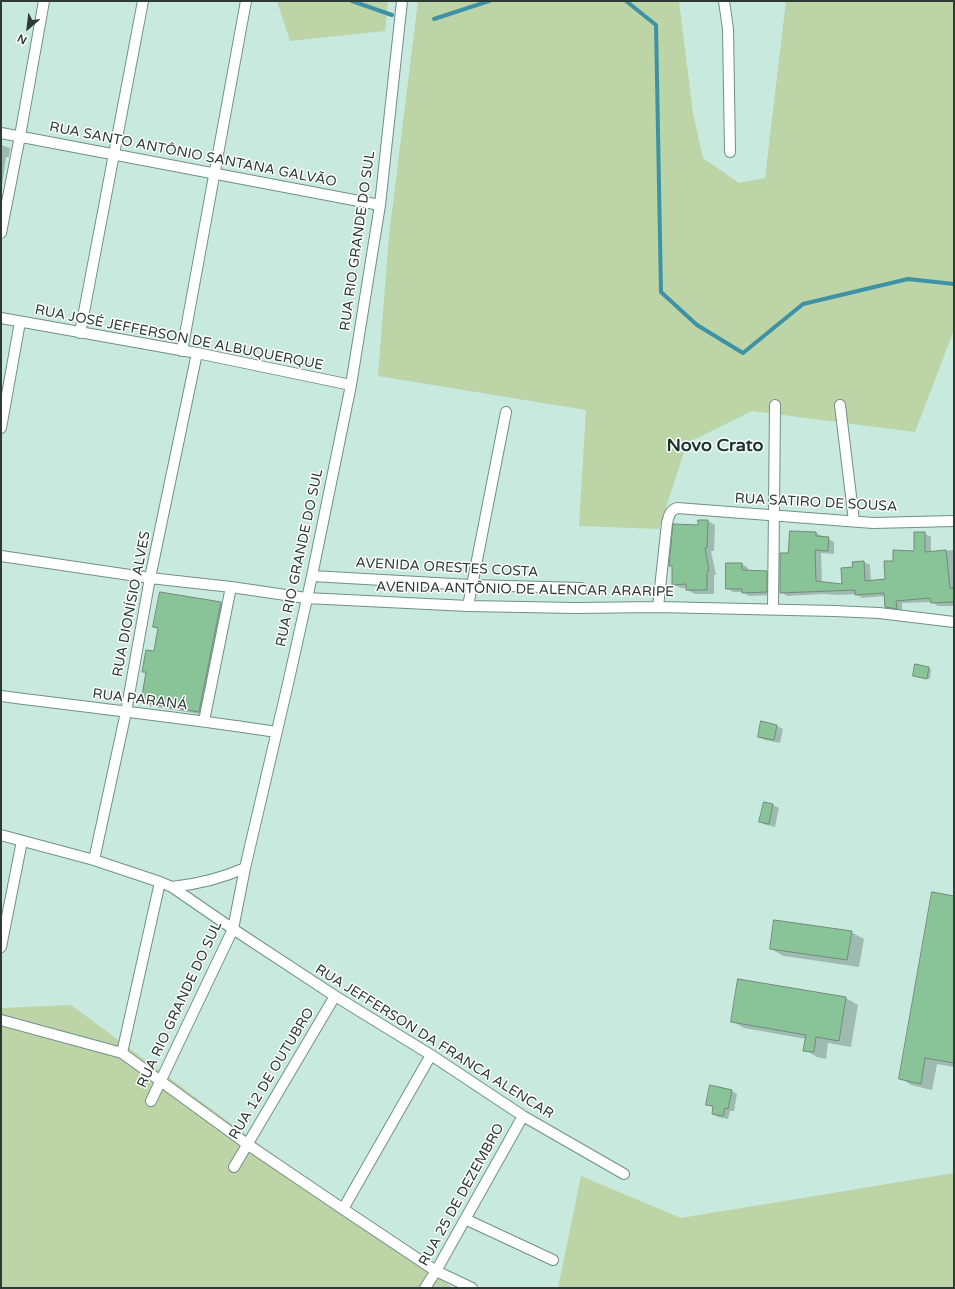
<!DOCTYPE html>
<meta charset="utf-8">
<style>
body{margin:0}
#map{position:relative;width:955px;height:1289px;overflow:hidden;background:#c7e9de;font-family:"Varela Round",sans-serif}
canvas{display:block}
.frame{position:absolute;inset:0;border:2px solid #2d3a36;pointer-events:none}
.north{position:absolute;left:8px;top:8px;width:40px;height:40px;-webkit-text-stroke:3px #fff;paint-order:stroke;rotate:208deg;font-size:11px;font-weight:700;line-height:16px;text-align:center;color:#2d3a36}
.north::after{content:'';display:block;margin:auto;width:14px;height:18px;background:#2d3a36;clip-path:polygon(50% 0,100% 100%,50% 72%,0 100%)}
</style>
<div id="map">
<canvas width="955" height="1289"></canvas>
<div class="frame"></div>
<div class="north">N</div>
</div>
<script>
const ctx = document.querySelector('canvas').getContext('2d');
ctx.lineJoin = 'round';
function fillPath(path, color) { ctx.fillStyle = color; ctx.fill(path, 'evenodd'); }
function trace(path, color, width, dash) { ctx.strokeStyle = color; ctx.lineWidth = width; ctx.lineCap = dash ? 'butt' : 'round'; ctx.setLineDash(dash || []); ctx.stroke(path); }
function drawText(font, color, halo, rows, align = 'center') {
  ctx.font = font + ' "Varela Round",sans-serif'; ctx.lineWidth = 3; ctx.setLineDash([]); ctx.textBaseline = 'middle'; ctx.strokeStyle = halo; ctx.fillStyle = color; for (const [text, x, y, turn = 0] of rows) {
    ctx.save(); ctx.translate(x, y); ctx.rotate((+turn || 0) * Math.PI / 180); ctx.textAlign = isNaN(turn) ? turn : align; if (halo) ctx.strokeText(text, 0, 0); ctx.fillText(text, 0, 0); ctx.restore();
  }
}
fillPath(new Path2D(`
 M 277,1 L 388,1 L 385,31 L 290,41 Z
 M 418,1 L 679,1 L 693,113 L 703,158 L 739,183 L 765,178 L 786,1 L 954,1 L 954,330 L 915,432 L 752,411 L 687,443 L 659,529 L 579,526 L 586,410 L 378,376 L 389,236 Z
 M 71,1005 L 453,1288 L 1,1288 L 1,1008 Z
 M 954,1173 L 954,1288 L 558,1288 L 581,1176 L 681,1218 Z`), '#bcd4a6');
fillPath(new Path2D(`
 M 1,145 L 10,148 L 9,157 L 6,157 L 1,193 Z
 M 708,521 L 715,525 L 714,551 L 711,551 L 716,575 L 714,575 L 714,594 L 695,594 L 687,590 L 687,588 L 681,588 L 673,584 L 673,567 L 670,565 L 699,526 Z
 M 816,533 L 834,542 L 834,554 L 821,553 L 822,582 L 843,585 L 854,568 L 864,562 L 870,565 L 871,581 L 886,580 L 894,562 L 915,552 L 924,533 L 931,537 L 931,552 L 954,550 L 954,606 L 938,606 L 932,602 L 902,603 L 902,611 L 892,610 L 886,607 L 885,596 L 862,598 L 856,594 L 839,595 L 824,594 L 787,596 L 781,592 L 789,554 Z
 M 727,564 L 742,564 L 748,568 L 748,571 L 767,572 L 772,575 L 772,595 L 749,596 L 743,592 L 733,592 L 727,588 Z
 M 220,603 L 227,607 L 206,715 L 149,706 L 142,702 L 147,673 L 143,671 L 154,652 L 159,629 L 155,627 Z
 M 929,668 L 931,669 L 930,679 L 914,676 Z
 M 762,722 L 777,726 L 783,729 L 780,743 L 765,740 L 759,737 Z
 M 773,805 L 779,808 L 775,827 L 766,825 L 760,822 Z
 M 954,897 L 954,1067 L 937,1064 L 932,1090 L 911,1085 L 900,1078 Z
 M 851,932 L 864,939 L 859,967 L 784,956 L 771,949 Z
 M 739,980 L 846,998 L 858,1005 L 851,1047 L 828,1043 L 826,1059 L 817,1057 L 805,1050 L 806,1039 L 744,1028 L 732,1021 Z
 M 732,1091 L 737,1094 L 734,1111 L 730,1111 L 728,1119 L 718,1117 L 713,1114 L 714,1108 L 707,1104 Z`), '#0003');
trace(new Path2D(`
 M 352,1 L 392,15
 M 626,1 L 656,25 L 661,292 L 697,325 L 743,353 L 803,304 L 908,279 L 954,284
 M 434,19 L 489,1`), '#3e92a6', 4);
const building = new Path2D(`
 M 698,520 L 708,520 L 707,548 L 705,548 L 709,571 L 707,571 L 707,590 L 686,590 L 686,584 L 672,585 L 672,566 L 669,566 L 673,524 L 698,525 Z
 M 790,531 L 816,532 L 816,536 L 829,537 L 828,551 L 815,550 L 816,581 L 842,584 L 841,568 L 853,567 L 852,562 L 864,561 L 865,581 L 885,579 L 884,561 L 893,561 L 893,550 L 914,551 L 914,532 L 925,532 L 925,552 L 946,550 L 950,588 L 954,588 L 954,602 L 931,603 L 930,598 L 896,601 L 897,609 L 885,607 L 884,593 L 855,595 L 855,590 L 780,593 L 780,553 L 788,553 Z
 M 726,563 L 742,563 L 742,570 L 767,571 L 767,592 L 742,593 L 742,589 L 726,589 Z
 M 160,592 L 221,602 L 199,712 L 141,702 L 146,672 L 142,672 L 146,650 L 154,651 L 158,628 L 153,627 Z
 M 915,664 L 929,667 L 927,679 L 913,676 Z
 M 761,721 L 777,725 L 774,740 L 758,737 Z
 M 764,802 L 773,804 L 769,824 L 759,822 Z
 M 932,892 L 954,896 L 954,1063 L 925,1058 L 921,1084 L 899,1079 Z
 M 774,920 L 852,931 L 847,960 L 770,949 Z
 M 738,979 L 846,997 L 839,1041 L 816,1037 L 814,1052 L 803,1051 L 806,1035 L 731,1022 Z
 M 710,1085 L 732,1090 L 728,1109 L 725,1108 L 723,1116 L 712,1114 L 713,1106 L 706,1105 Z`);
fillPath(building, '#89c398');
trace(building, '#738a78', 1);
const minor = new Path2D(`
 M 724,1 L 728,29 L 730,152
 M 1,133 L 380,205
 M 1,233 L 20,136 L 44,1
 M 1,318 L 197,353 L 351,385
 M 80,333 L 143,1
 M 182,351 L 246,1
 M 840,405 L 854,521
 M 1,428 L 20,322
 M 1,556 L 150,578 L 231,587 L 306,598 L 468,606 L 576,608 L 658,607 L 834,611 L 879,613 L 954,622
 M 312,576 L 471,585 L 581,588
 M 468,606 L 506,412
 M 658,607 L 667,523 C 669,516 669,511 677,508 L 873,523 L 954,521
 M 773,609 L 775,405
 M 1,696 C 93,708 185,718 276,732
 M 204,721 L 231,587
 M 1,835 L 94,860 L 160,882 L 172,887 L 233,929 L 335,996 L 431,1055 L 523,1116 L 624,1174
 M 94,860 L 126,712 L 150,578 L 197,353
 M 172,887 C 199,884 220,879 245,868
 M 1,947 L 22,841
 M 1,1020 L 122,1053 L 247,1144 L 343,1209 L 436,1271 L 472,1288
 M 122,1053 L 160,882
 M 151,1101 L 233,929 L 245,868 L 287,688 L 312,576 L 351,385 L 380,205 L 402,1
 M 234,1167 L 335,996
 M 343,1209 L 431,1055
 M 465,1219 L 553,1260
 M 425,1288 L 436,1271 L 523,1116`);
trace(minor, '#719086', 12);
trace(minor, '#fff', 10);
drawText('14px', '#2d3a36', '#fff', [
 ["RUA SANTO ANTÔNIO SANTANA GALVÃO",193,155,11],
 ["RUA RIO GRANDE DO SUL",358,241,-82],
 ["RUA JOSÉ JEFFERSON DE ALBUQUERQUE",179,338,11],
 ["RUA SATIRO DE SOUSA",816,503,3],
 ["RUA RIO GRANDE DO SUL",300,558,-78],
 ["AVENIDA ORESTES COSTA",447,568,3],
 ["AVENIDA ANTÔNIO DE ALENCAR ARARIPE",525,590,1],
 ["RUA DIONÍSIO ALVES",132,604,-79],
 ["RUA PARANÁ",140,700,7],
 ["RUA RIO GRANDE DO SUL",180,1005,-65],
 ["RUA JEFFERSON DA FRANCA ALENCAR",434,1042,32],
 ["RUA 12 DE OUTUBRO",272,1074,-59],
 ["RUA 25 DE DEZEMBRO",462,1195,-61]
]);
drawText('bold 18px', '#19362e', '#fff', [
 ["Novo Crato",715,446]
]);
</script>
